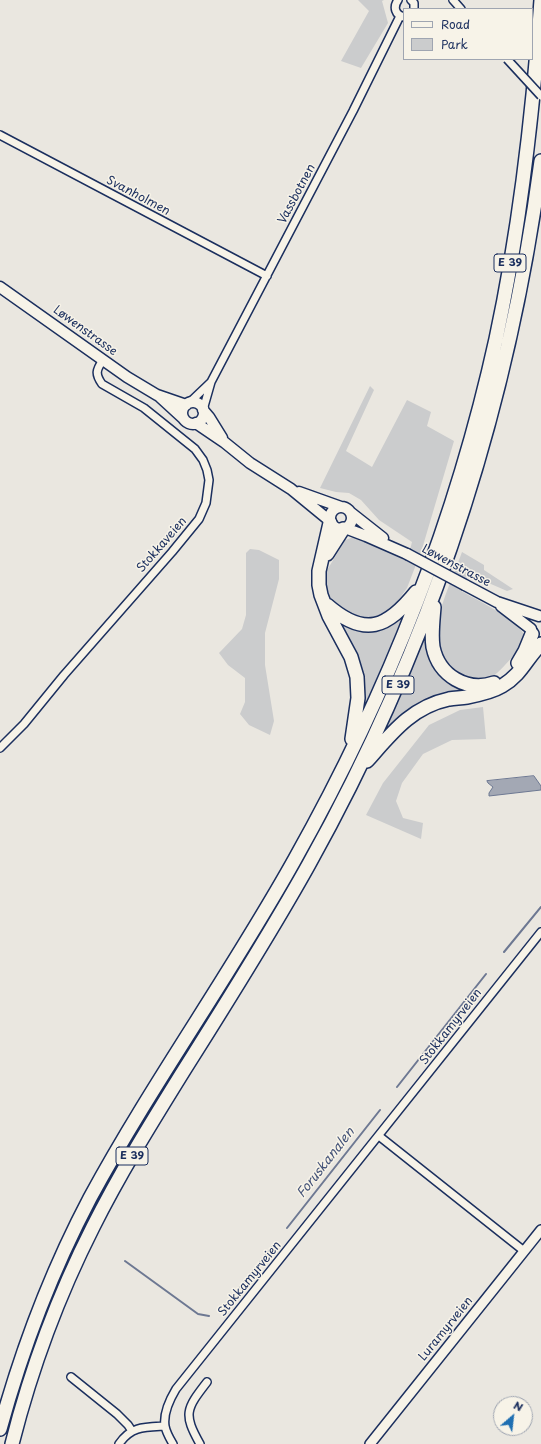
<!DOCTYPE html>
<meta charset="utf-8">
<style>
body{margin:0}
#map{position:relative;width:541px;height:1444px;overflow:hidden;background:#eae7e0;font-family:"Playpen Sans",sans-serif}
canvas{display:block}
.legend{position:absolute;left:403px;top:8px;width:130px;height:52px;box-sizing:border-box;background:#f7f3e8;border:1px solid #9fa5b1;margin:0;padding:5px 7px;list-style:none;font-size:12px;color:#1b2f5e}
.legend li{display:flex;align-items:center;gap:8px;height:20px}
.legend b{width:20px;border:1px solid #9fa5b1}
.north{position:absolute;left:493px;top:1396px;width:40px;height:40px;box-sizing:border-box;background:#f7f3e8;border:1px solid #9fa5b1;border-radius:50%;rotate:28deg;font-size:11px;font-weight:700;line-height:16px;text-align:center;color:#1b2f5e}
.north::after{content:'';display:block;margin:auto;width:14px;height:18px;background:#1f6fb2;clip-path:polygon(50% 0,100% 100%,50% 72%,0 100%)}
</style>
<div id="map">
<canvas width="541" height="1444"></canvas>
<ul class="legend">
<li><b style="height:5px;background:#f7f3e8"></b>Road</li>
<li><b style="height:11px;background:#cbcccd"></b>Park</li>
</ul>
<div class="north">N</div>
</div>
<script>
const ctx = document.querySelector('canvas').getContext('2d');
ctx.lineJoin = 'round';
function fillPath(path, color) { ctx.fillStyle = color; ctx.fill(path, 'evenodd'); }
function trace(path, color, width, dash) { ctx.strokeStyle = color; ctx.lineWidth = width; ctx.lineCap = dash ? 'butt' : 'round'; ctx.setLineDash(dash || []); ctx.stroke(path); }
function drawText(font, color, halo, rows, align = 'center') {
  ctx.font = font + ' "Playpen Sans",sans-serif'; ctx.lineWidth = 3; ctx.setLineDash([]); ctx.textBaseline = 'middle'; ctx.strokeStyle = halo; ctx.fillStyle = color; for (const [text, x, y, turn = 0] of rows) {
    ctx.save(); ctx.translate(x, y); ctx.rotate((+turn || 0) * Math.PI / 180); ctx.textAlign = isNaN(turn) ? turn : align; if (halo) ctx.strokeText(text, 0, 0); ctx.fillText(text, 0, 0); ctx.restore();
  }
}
fillPath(new Path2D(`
 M 358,0 L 384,0 L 382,1 L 388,23 L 361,68 L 341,61 L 369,11 Z
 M 370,386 L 374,390 L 346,451 L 372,467 L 407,400 L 431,412 L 427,426 L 454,441 L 422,549 L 407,588 L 395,605 L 382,615 L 371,619 L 361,620 L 334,607 L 326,595 L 323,577 L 345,540 L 354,537 L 407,561 L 412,542 L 379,520 L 361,500 L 349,493 L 336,492 L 320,488 Z
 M 250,549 L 259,550 L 279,560 L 279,579 L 265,633 L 265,665 L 274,721 L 270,735 L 249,725 L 240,714 L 245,702 L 245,678 L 228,665 L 219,653 L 242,629 L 246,615 L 246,553 Z
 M 462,552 L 484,565 L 484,570 L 513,589 L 507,591 L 468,574 L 461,591 C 477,600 522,621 526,639 C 519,649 499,675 488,679 C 483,680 478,680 473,679 C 469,679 464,679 461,677 C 447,672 438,650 437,637 C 434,617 455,572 462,552 Z
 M 400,614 L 403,616 L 364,708 L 361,705 L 337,619 L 347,624 Z
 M 426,627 L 430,655 L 471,690 L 385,735 L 381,734 Z
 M 483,707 L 486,739 L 452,740 L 423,754 L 402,783 L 396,801 L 403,818 L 423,823 L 421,839 L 366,815 L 383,783 L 429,725 L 460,710 Z`), '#cbcccd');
const water = new Path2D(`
 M 534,776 L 541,786 L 541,790 L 489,796 L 489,793 L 493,787 L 488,783 L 487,781 Z`);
fillPath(water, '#a3a8b4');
trace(water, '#6d7892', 1);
trace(new Path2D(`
 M 504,952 L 541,907
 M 397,1087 L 486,974
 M 287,1228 L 380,1110
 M 125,1261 L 198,1314 L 209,1316
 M 230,1300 L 272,1247`), '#6d7892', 2);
const minor = new Path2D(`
 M 398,0 C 393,7 395,15 404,17
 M 411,0 L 414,3 L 414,9
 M 453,0 L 461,9
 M 0,135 L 267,276
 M 211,382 L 353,111 L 400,16
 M 189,403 L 211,382 L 203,410
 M 0,748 L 24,724 L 64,675 L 172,552 L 199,519 L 206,503 L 209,480 L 207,470 L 203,460 L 195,449 L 144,408 L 102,384 C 95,374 96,370 103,360
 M 379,1136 L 524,1251
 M 71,1377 L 117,1414 L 128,1425 L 132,1431
 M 119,1444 C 131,1426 145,1427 165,1426
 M 173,1444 C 170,1439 166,1432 165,1426 C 163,1413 170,1399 176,1389 L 541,932
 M 200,1444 C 183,1414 186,1409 207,1382`);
const tertiary = new Path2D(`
 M 370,1444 L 541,1230`);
const secondary = new Path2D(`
 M 0,287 L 127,377 L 157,395 L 186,405
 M 160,397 L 184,419
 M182 413a11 11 0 1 1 22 0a11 11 0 1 1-22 0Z
 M 203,410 L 209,417 L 222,438
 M 196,423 L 224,442 L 250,463 L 291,489 L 330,521
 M 299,492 L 341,507
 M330 518a11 11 0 1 1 22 0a11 11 0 1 1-22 0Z
 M 350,512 L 383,538
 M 345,528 L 366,536 L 407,554
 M 465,585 L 497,602 L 539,616
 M 501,606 L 531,629`);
const motorway = new Path2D(`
 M 330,523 L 319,571 L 319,585 L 321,595 L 329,616 L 351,657 L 357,677 L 358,698 L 352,739
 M 327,554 L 343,529
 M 327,605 C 365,638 387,628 416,592
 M 434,607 C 433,620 431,635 433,647 C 439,676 467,692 494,683
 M 518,663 L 525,651 L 532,634
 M 367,761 C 391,734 411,707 449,699 C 455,698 461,698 467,697 C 478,695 492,692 502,686 C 522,674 526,659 541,644
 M 0,1429 C 22,1349 51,1272 90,1198 C 153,1082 231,974 295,859 C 386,697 456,521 496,339 C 520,227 533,114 541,0
 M 12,1444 C 31,1369 58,1296 93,1227 C 119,1175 150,1125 181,1075 C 225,1005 269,936 309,864 C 431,645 508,410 541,161`);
trace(minor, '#1b2f5e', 10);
trace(tertiary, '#1b2f5e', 12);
trace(secondary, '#1b2f5e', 13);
trace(motorway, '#1b2f5e', 16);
trace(minor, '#f7f3e8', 7);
trace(tertiary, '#f7f3e8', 9);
trace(secondary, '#f7f3e8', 10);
trace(motorway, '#f7f3e8', 13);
const minorBridge = new Path2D(`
 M 507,59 L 541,96`);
const secondaryBridge = new Path2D(`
 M 407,554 L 465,585`);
trace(minorBridge, '#1b2f5e', 10, []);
trace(secondaryBridge, '#1b2f5e', 13, []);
trace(minorBridge, '#f7f3e8', 7);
trace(secondaryBridge, '#f7f3e8', 10);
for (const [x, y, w] of [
 [510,263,32],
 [398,685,32],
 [132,1156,32]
]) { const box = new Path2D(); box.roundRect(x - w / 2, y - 9, w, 18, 3); ctx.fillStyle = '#f7f3e8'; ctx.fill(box); trace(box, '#1b2f5e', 1); }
drawText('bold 11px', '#1b2f5e', null, [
 ["E 39",510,263],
 ["E 39",398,685],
 ["E 39",132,1156]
]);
drawText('12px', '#1b2f5e', '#f7f3e8', [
 ["Vassbotnen",297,194,-62],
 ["Svanholmen",138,196,28],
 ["Løwenstrasse",85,331,36],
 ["Stokkaveien",162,545,-49],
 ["Løwenstrasse",456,566,28],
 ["Stokkamyrveien",451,1027,-52],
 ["Stokkamyrveien",250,1279,-51],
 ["Luramyrveien",446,1329,-51]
]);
drawText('italic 13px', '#445378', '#f7f3e8', [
 ["Foruskanalen",326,1163,-52]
]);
</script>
